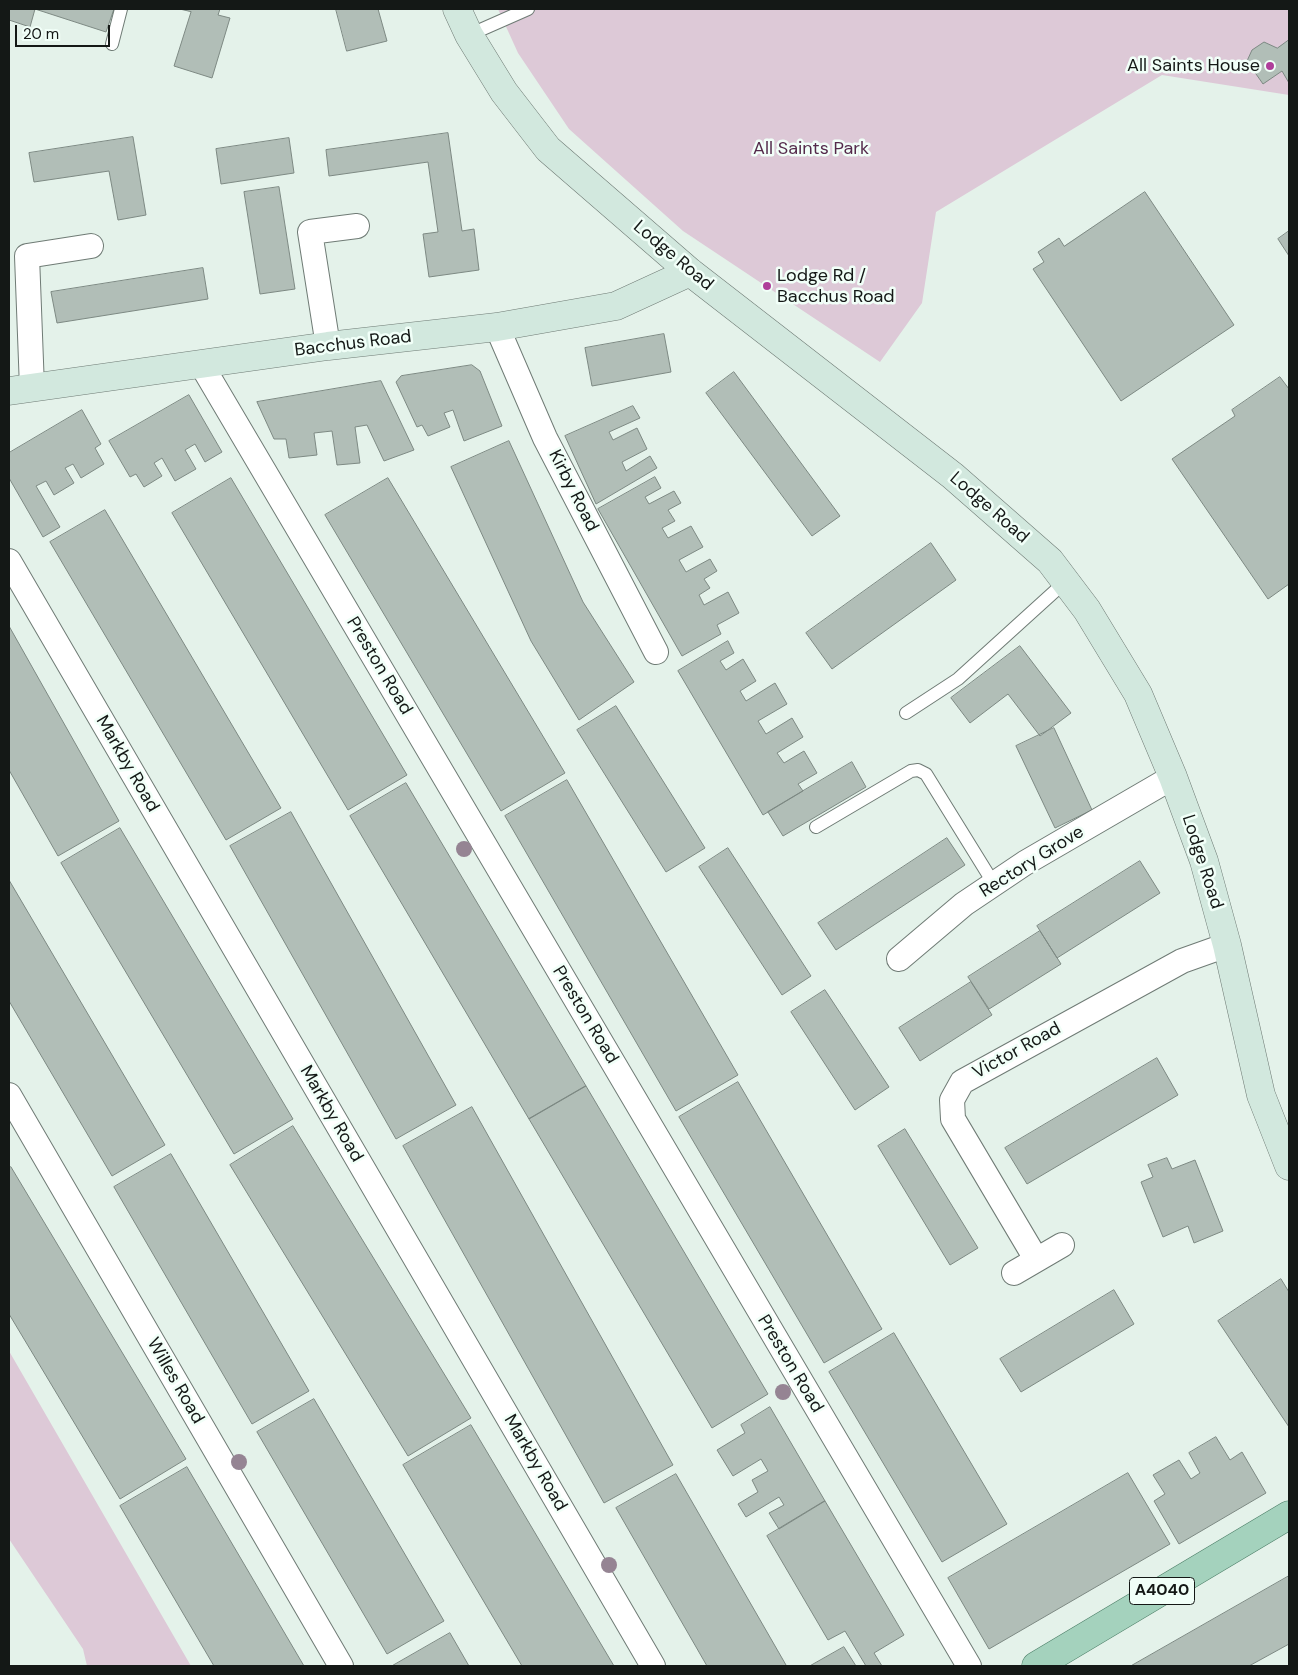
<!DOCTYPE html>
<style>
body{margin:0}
#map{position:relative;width:1298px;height:1675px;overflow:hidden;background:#e4f2ea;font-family:"DM Sans",sans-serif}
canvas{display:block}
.frame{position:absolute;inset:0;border:10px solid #141816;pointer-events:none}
.scale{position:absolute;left:15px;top:25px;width:95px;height:22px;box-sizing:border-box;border:2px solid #141816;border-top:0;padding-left:6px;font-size:15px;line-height:18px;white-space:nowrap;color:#141816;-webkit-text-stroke:4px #f1fff8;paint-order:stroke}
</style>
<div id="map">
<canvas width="1298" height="1675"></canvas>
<div class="frame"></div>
<div class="scale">20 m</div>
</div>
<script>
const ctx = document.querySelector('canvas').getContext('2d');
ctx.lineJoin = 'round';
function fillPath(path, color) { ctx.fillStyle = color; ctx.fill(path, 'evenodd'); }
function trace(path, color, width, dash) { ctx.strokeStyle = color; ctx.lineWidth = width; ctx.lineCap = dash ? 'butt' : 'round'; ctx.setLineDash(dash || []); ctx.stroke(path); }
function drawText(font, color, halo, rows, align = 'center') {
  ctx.font = font + ' "DM Sans",sans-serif'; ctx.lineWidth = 5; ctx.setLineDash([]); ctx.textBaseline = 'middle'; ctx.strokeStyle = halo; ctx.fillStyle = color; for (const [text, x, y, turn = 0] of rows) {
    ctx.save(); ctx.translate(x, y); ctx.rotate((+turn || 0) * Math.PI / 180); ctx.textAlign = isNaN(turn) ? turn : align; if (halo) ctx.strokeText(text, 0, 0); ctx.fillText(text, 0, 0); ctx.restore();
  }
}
fillPath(new Path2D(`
 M 498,9 L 1289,9 L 1289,95 L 1162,75 L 936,212 L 922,303 L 880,362 L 683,231 L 569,129 L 518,53 Z
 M 9,1351 L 191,1666 L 87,1666 L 83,1649 L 9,1539 Z`), '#ddc9d7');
const building = new Path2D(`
 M 9,9 L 114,9 L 106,32 L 35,9 L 30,27 L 9,20 Z
 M 180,9 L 220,9 L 218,15 L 230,18 L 212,78 L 174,66 L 191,12 Z
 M 336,9 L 378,9 L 387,41 L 347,51 Z
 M 1289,40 L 1289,83 L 1282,71 L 1263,84 L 1247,61 L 1252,50 L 1264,42 L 1277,48 Z
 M 448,133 L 462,231 L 474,229 L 479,270 L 429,277 L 423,234 L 438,232 L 428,162 L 329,176 L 326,150 Z
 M 133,137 L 146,215 L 118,220 L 109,171 L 34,182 L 29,153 Z
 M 289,138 L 294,173 L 221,184 L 216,149 Z
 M 279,187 L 295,289 L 260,294 L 244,192 Z
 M 1145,192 L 1234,325 L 1121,401 L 1033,269 L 1044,262 L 1038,252 L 1059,238 L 1064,246 Z
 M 1289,231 L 1289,256 L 1278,239 Z
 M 203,268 L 208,299 L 57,323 L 51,292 Z
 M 664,334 L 671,372 L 592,386 L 585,348 Z
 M 472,365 L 480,371 L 502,426 L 464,441 L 453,410 L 444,413 L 450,427 L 428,436 L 422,425 L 417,427 L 396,382 L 401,376 Z
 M 734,372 L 840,516 L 812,536 L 706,393 Z
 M 1280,377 L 1289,389 L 1289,584 L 1268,599 L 1172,459 L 1235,416 L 1232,410 Z
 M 381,381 L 414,450 L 384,461 L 367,425 L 355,427 L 360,463 L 337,465 L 332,431 L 314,433 L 317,455 L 289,458 L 286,439 L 274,439 L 257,402 Z
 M 189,395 L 222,452 L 205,462 L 195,444 L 185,450 L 196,469 L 175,481 L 162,458 L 154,463 L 162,476 L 144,487 L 136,474 L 130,477 L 109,441 Z
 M 633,406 L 640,418 L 609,432 L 613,440 L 637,428 L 647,449 L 622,462 L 626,471 L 650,456 L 657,468 L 596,504 L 565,436 Z
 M 82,410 L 101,444 L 95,448 L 104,464 L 81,478 L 73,464 L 65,468 L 74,483 L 54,495 L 46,481 L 36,486 L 60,527 L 43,537 L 9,478 L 9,453 Z
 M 509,441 L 583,602 L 634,682 L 579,720 L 531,641 L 451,467 Z
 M 655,477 L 661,488 L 645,497 L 649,504 L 674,491 L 681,503 L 668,510 L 675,521 L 662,528 L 668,538 L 691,526 L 703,547 L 679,560 L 686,572 L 710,559 L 717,571 L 704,579 L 710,588 L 699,595 L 704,605 L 728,592 L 739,613 L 717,625 L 721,634 L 682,656 L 598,509 Z
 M 231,478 L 407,775 L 348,810 L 172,513 Z
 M 388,478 L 565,773 L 501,811 L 325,515 Z
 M 105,510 L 281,808 L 226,840 L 50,542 Z
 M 931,543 L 956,580 L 832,669 L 806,633 Z
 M 9,626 L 119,821 L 58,856 L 9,770 Z
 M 728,641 L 734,653 L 720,661 L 726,670 L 743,659 L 756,681 L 740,691 L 746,701 L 775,683 L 787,704 L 758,721 L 766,734 L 792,718 L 803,737 L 777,753 L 784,763 L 804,751 L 817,773 L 798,784 L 803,791 L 763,815 L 678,671 Z
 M 1020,646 L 1071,713 L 1040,736 L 1008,694 L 970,723 L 951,698 Z
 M 616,706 L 705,848 L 666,872 L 577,730 Z
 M 1054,728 L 1092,810 L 1055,828 L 1016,746 Z
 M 852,762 L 866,787 L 783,836 L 768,812 Z
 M 567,780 L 738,1075 L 676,1111 L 505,816 Z
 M 406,783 L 586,1086 L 529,1119 L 350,816 Z
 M 291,812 L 456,1105 L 396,1139 L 230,846 Z
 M 120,828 L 293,1119 L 234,1154 L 61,863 Z
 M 947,838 L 965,865 L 836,950 L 818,923 Z
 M 728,848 L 811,976 L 782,995 L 699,867 Z
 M 1140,861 L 1160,893 L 1057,958 L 1037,926 Z
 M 9,880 L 165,1145 L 112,1176 L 9,1001 Z
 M 1040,931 L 1061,964 L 989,1009 L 968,977 Z
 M 971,982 L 992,1015 L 920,1061 L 899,1028 Z
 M 825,990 L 889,1087 L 855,1110 L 791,1012 Z
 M 1157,1058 L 1178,1095 L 1027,1184 L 1005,1148 Z
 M 738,1082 L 882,1329 L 824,1363 L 679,1117 Z
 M 586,1086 L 768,1394 L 712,1428 L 529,1119 Z
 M 472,1107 L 673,1465 L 604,1503 L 403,1146 Z
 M 293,1126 L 471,1418 L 408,1456 L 230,1165 Z
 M 905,1129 L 978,1248 L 950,1265 L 878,1146 Z
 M 171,1154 L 309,1391 L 252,1424 L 114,1187 Z
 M 1167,1158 L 1172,1169 L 1195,1160 L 1223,1231 L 1194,1243 L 1188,1226 L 1163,1237 L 1141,1182 L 1153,1177 L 1148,1165 Z
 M 11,1167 L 186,1459 L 120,1499 L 9,1314 L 9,1168 Z
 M 1281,1279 L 1289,1292 L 1289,1427 L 1218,1321 Z
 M 1114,1290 L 1134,1324 L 1021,1392 L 1000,1359 Z
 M 894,1333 L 1007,1524 L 942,1562 L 829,1372 Z
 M 314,1399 L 444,1621 L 387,1654 L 257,1432 Z
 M 770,1407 L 825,1501 L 779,1529 L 769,1513 L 784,1505 L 779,1497 L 746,1517 L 738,1504 L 758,1492 L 752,1480 L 768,1471 L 761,1459 L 733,1476 L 717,1450 L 745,1433 L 741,1425 Z
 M 471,1425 L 614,1666 L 522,1666 L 403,1465 Z
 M 1216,1437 L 1230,1460 L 1242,1452 L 1266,1493 L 1179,1544 L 1154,1501 L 1165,1494 L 1153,1475 L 1179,1460 L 1191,1479 L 1200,1473 L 1189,1453 Z
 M 187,1467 L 304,1666 L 214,1666 L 120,1506 Z
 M 1128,1473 L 1170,1544 L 989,1649 L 948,1578 Z
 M 676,1474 L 786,1665 L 784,1666 L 707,1666 L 616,1508 Z
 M 825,1501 L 904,1635 L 874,1653 L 882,1666 L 866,1666 L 845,1631 L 828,1640 L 767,1536 Z
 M 1289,1576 L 1289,1644 L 1249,1666 L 1131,1666 Z
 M 450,1633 L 469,1666 L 392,1666 Z
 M 844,1647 L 856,1666 L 810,1666 Z`);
fillPath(building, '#b1beb7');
trace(building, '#7d8983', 1);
const lane = new Path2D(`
 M 469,35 L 528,9
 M 112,44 L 121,9
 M 906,713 L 958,679 L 1065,582
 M 816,827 L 911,771 L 918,770 L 926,774 L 994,884`);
const street = new Path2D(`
 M 497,327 L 545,438 L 656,652
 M 328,346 L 310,232 L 357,226
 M 201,364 L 969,1666
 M 32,388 L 27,256 L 91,246
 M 9,561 L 653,1666
 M 899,959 L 964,904 L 1025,863 L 1173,777
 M 9,1095 L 341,1666
 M 1036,1259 L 953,1119 L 952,1100 L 962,1082 L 1182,961 L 1227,945
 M 1014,1273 L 1062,1245`);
const secondary = new Path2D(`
 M 457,9 L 469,35 L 504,92 L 548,149 L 690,272 L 953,476 L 1050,561 L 1087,610 L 1138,694 L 1173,777 L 1204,861 L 1227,945 L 1261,1095 L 1289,1166
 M 9,391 L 328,346 L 497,327 L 616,306 L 690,272`);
const primary = new Path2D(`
 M 1036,1666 L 1289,1515`);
trace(lane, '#6f7b75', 14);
trace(street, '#6f7b75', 26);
trace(secondary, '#6f7b75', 29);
trace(primary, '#4b7d66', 29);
trace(lane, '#fff', 12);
trace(street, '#fff', 24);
trace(secondary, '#d2e8de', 28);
trace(primary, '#a4d2bd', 28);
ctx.fillStyle = '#958493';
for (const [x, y] of [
 [464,849],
 [783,1392],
 [239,1462],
 [609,1565]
]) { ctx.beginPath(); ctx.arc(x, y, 8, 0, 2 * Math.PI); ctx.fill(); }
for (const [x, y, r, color] of [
 [1270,66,5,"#af3e9a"],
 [767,286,5,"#af3e9a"]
]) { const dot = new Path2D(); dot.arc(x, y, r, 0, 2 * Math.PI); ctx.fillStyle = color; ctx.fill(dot); trace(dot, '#f1fff8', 2); }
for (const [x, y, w] of [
 [1162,1591,65]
]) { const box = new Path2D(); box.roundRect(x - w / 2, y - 13.5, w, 27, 4); ctx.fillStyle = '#f1fff8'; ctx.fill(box); trace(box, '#141816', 1); }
drawText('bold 16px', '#141816', null, [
 ["A4040",1162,1591]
]);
drawText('18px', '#141816', '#f1fff8', [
 ["All Saints House",1260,66],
 ["Lodge Rd /",777,276,"left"],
 ["Bacchus Road",777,297,"left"]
], 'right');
drawText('18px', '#542a4b', '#f1fff8', [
 ["All Saints Park",811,149]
]);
drawText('18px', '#141816', '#f1fff8', [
 ["Lodge Road",673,256,40],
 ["Bacchus Road",353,344,-7],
 ["Kirby Road",573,491,63],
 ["Lodge Road",989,508,41],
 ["Preston Road",379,666,59],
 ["Markby Road",127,764,60],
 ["Rectory Grove",1032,862,-32],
 ["Lodge Road",1202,862,72],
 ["Preston Road",585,1015,59],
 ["Victor Road",1017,1051,-29],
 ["Markby Road",331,1114,60],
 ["Preston Road",790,1364,59],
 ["Willes Road",175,1381,60],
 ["Markby Road",535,1463,60]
]);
</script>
